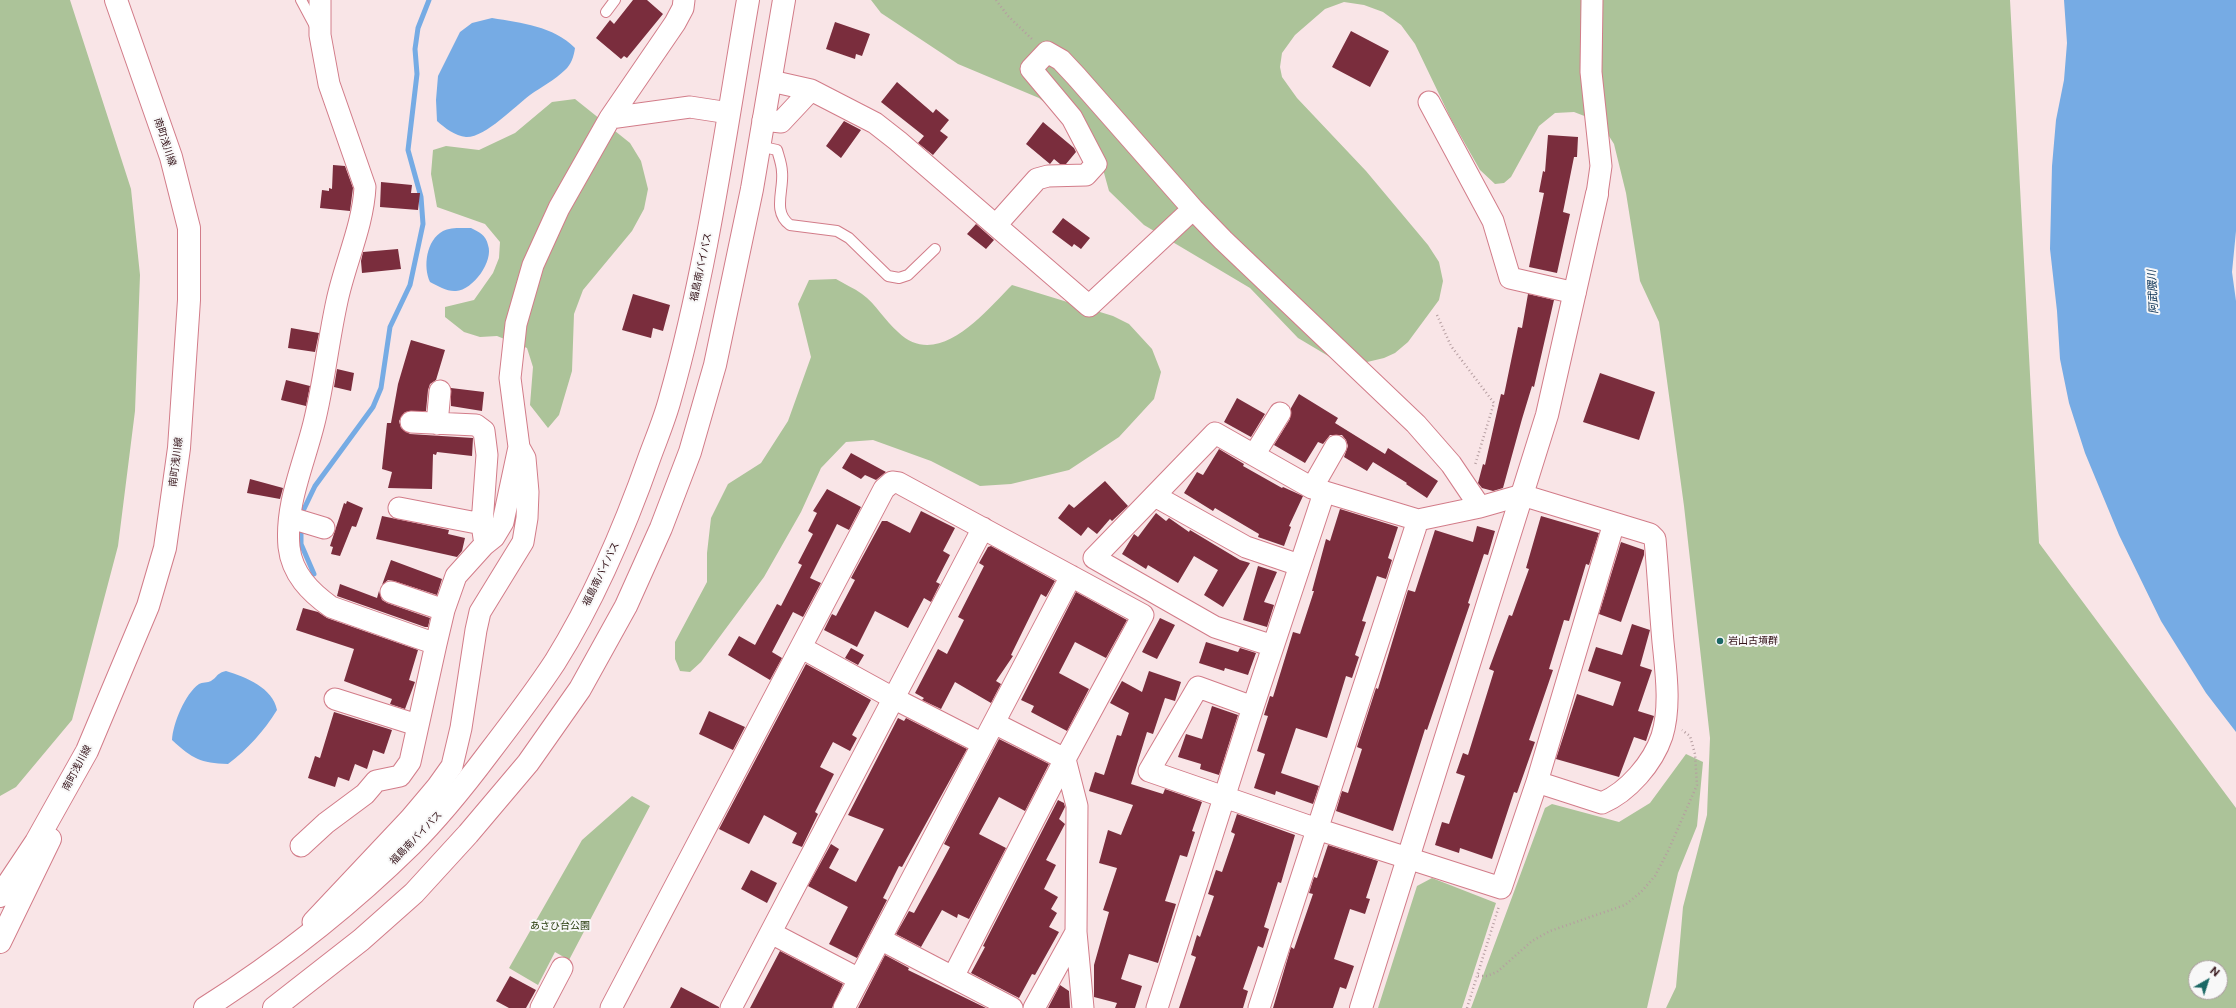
<!DOCTYPE html>
<meta charset="utf-8">
<style>
body{margin:0}
#map{position:relative;width:2236px;height:1008px;overflow:hidden;background:#f9e5e7;font-family:"Public Sans",sans-serif}
canvas{display:block}
.north{position:absolute;left:2188px;top:960px;width:40px;height:40px;box-sizing:border-box;background:#f8f8f8;border:1px solid #aa9c9f;border-radius:50%;rotate:39deg;font-size:11px;font-weight:700;line-height:16px;text-align:center;color:#341319}
.north::after{content:'';display:block;margin:auto;width:14px;height:18px;background:#1b6865;clip-path:polygon(50% 0,100% 100%,50% 72%,0 100%)}
</style>
<div id="map">
<canvas width="2236" height="1008"></canvas>
<div class="north">N</div>
</div>
<script>
const ctx = document.querySelector('canvas').getContext('2d');
ctx.lineJoin = 'round';
function fillPath(path, color) { ctx.fillStyle = color; ctx.fill(path, 'evenodd'); }
function trace(path, color, width, dash) { ctx.strokeStyle = color; ctx.lineWidth = width; ctx.lineCap = dash ? 'butt' : 'round'; ctx.setLineDash(dash || []); ctx.stroke(path); }
function drawText(font, color, halo, rows, align = 'center') {
  ctx.font = font + ' "Public Sans","Noto Sans JP",sans-serif'; ctx.lineWidth = 4; ctx.setLineDash([]); ctx.textBaseline = 'middle'; ctx.strokeStyle = halo; ctx.fillStyle = color; for (const [text, x, y, turn = 0] of rows) {
    ctx.save(); ctx.translate(x, y); ctx.rotate((+turn || 0) * Math.PI / 180); ctx.textAlign = isNaN(turn) ? turn : align; if (halo) ctx.strokeText(text, 0, 0); ctx.fillText(text, 0, 0); ctx.restore();
  }
}
fillPath(new Path2D(`
 M 0,0 L 70,0 L 131,189 L 140,275 L 135,411 L 118,546 L 72,720 L 16,787 L 0,796 Z
 M 871,0 L 2010,0 L 2039,543 L 2236,808 L 2236,1008 L 1666,1008 L 1676,987 L 1683,907 L 1707,815 L 1710,738 L 1684,506 L 1659,322 L 1640,281 L 1626,193 L 1614,144 L 1600,122 L 1574,112 L 1555,113 L 1539,126 L 1511,177 L 1504,183 L 1495,184 L 1480,170 L 1451,119 L 1415,44 L 1401,25 L 1383,12 L 1364,5 L 1344,2 L 1325,9 L 1295,35 L 1282,53 L 1280,67 L 1282,77 L 1297,98 L 1366,171 L 1428,245 L 1439,262 L 1443,281 L 1439,300 L 1408,342 L 1395,353 L 1384,358 L 1363,363 L 1340,363 L 1298,338 L 1250,288 L 1144,225 L 1109,191 L 1096,144 L 1039,98 L 958,64 L 881,13 ZM 2196,968 L 2220,968 L 2220,992 L 2196,992 Z
 M 575,99 L 630,143 L 641,161 L 648,189 L 644,209 L 632,231 L 583,290 L 574,314 L 572,371 L 559,415 L 548,428 L 530,405 L 533,367 L 527,348 L 497,336 L 480,337 L 464,332 L 445,317 L 445,307 L 474,300 L 493,273 L 499,258 L 500,242 L 485,224 L 437,207 L 431,174 L 433,150 L 446,146 L 479,150 L 515,133 L 552,102 Z
 M 836,279 C 844,284 854,288 862,294 C 876,304 885,321 898,332 C 938,371 985,312 1012,285 L 1113,316 L 1129,324 L 1152,349 L 1161,372 L 1154,399 L 1119,437 L 1069,470 L 1011,484 L 980,486 L 931,461 L 873,440 L 846,442 L 821,468 L 801,512 L 764,577 L 701,662 L 690,672 L 680,671 L 675,659 L 675,642 L 707,582 L 707,553 L 711,518 L 728,484 L 761,463 L 788,421 L 811,357 L 798,304 L 809,280 Z
 M 1686,754 L 1703,762 L 1697,826 L 1678,873 L 1647,1008 L 1471,1008 L 1545,808 L 1552,804 L 1619,822 L 1650,803 Z
 M 632,796 L 650,806 L 569,960 L 555,952 L 538,985 L 509,968 L 582,840 Z
 M 1432,878 L 1496,903 L 1462,1008 L 1378,1008 L 1417,886 Z`), '#acc399');
fillPath(new Path2D(`
 M 2064,0 L 2236,0 L 2236,231 L 2232,272 L 2236,301 L 2236,732 L 2206,693 L 2161,621 L 2119,535 L 2085,453 L 2069,403 L 2060,359 L 2057,311 L 2050,249 L 2052,166 L 2056,120 L 2064,80 L 2067,43 Z
 M 492,18 C 522,23 553,26 575,48 C 574,56 571,65 565,70 C 555,80 541,87 530,95 C 515,106 485,138 466,137 C 455,136 445,128 437,121 L 436,100 L 438,76 L 460,32 L 472,23 Z
 M 471,228 C 479,232 486,235 488,245 C 494,261 473,290 456,291 C 448,292 438,286 430,282 C 423,267 426,240 443,231 C 450,227 463,228 471,228 Z
 M 226,671 C 246,677 273,688 277,710 C 264,731 248,749 228,764 C 200,763 193,759 172,740 C 173,723 185,694 199,684 C 202,682 208,683 211,681 C 219,676 215,674 226,671 Z`), '#76abe4');
trace(new Path2D(`
 M 302,513 L 315,486 L 373,407 L 381,388 L 390,327 L 410,285 L 423,224 L 421,197 L 408,150 L 417,74 L 415,49 L 418,28 L 429,0
 M 301,528 L 301,544 L 314,574`), '#76abe4', 5);
fillPath(new Path2D(`
 M 633,0 L 647,0 L 663,14 L 627,58 L 624,56 L 621,59 L 596,38 L 610,20 L 614,24 Z
 M 835,22 L 870,34 L 862,56 L 856,54 L 855,59 L 826,49 Z
 M 1351,31 L 1389,51 L 1370,87 L 1332,67 Z
 M 897,82 L 933,113 L 936,109 L 949,120 L 940,131 L 948,137 L 933,155 L 918,143 L 924,136 L 881,102 Z
 M 844,121 L 861,130 L 841,158 L 826,146 Z
 M 1043,122 L 1074,148 L 1076,152 L 1066,164 L 1060,164 L 1054,159 L 1050,164 L 1026,144 Z
 M 1548,135 L 1578,137 L 1577,157 L 1574,157 L 1563,212 L 1570,214 L 1557,273 L 1529,267 L 1544,193 L 1539,192 L 1543,171 L 1545,172 Z
 M 333,165 L 345,166 L 353,188 L 350,211 L 320,208 L 322,190 L 329,191 L 329,188 L 332,189 Z
 M 381,182 L 412,185 L 411,193 L 420,193 L 418,210 L 380,207 Z
 M 1063,218 L 1090,238 L 1081,249 L 1074,244 L 1072,247 L 1052,232 Z
 M 976,224 L 994,240 L 986,249 L 967,234 Z
 M 398,249 L 401,269 L 362,273 L 361,261 L 363,252 Z
 M 633,294 L 670,305 L 663,331 L 653,328 L 651,338 L 622,330 Z
 M 1528,294 L 1554,300 L 1534,387 L 1532,386 L 1522,419 L 1503,488 L 1493,491 L 1482,488 L 1478,483 L 1483,464 L 1485,465 L 1501,394 L 1504,395 L 1518,327 L 1522,328 Z
 M 291,328 L 319,333 L 315,352 L 288,348 Z
 M 411,340 L 445,350 L 436,380 L 430,384 L 428,390 L 426,411 L 405,412 L 399,421 L 401,428 L 410,434 L 473,438 L 472,456 L 437,452 L 436,455 L 433,454 L 432,489 L 388,488 L 392,472 L 382,469 L 387,423 L 391,423 L 398,384 Z
 M 337,369 L 354,373 L 351,391 L 334,387 Z
 M 1600,373 L 1655,392 L 1639,440 L 1583,422 Z
 M 286,380 L 310,386 L 306,406 L 281,400 Z
 M 451,388 L 484,392 L 482,411 L 451,406 Z
 M 1299,394 L 1338,418 L 1335,423 L 1385,454 L 1388,448 L 1438,481 L 1427,498 L 1406,484 L 1407,483 L 1373,462 L 1367,471 L 1344,457 L 1348,446 L 1346,440 L 1342,435 L 1330,435 L 1323,444 L 1318,442 L 1305,463 L 1274,445 L 1290,419 L 1291,408 Z
 M 1237,398 L 1265,414 L 1251,437 L 1224,422 Z
 M 1219,449 L 1244,464 L 1243,466 L 1282,488 L 1283,487 L 1303,496 L 1289,526 L 1291,527 L 1284,546 L 1258,537 L 1259,534 L 1215,508 L 1213,511 L 1184,493 L 1197,472 L 1203,475 Z
 M 851,453 L 886,472 L 876,480 L 865,475 L 861,479 L 842,468 Z
 M 250,479 L 283,488 L 280,499 L 247,493 Z
 M 1105,481 L 1128,506 L 1112,521 L 1110,519 L 1097,534 L 1088,527 L 1081,536 L 1058,518 L 1069,504 L 1074,508 Z
 M 827,489 L 861,507 L 849,530 L 837,524 L 810,578 L 821,583 L 803,617 L 793,612 L 772,652 L 782,658 L 770,680 L 728,655 L 739,636 L 755,645 L 777,604 L 781,606 L 802,565 L 798,563 L 813,534 L 808,531 L 817,513 L 813,511 Z
 M 347,501 L 363,508 L 356,527 L 352,526 L 340,556 L 331,554 L 333,547 L 330,546 L 344,503 L 346,504 Z
 M 1340,509 L 1398,527 L 1388,558 L 1392,560 L 1386,579 L 1377,576 L 1362,621 L 1366,622 L 1355,655 L 1359,657 L 1352,678 L 1346,676 L 1327,738 L 1296,728 L 1281,773 L 1319,786 L 1313,804 L 1276,791 L 1275,795 L 1254,788 L 1265,754 L 1257,751 L 1268,716 L 1264,715 L 1270,696 L 1273,697 L 1293,632 L 1300,634 L 1314,591 L 1312,591 L 1326,539 L 1330,541 Z
 M 921,511 L 955,528 L 943,551 L 950,555 L 936,582 L 940,584 L 931,602 L 924,598 L 908,628 L 875,611 L 857,647 L 824,630 L 832,614 L 836,616 L 855,580 L 851,578 L 882,521 L 887,521 L 910,533 Z
 M 1156,513 L 1166,521 L 1169,518 L 1189,532 L 1190,530 L 1240,560 L 1250,563 L 1223,607 L 1204,595 L 1218,570 L 1194,556 L 1178,583 L 1148,565 L 1146,569 L 1122,554 L 1134,534 L 1138,537 Z
 M 382,516 L 449,530 L 448,534 L 465,538 L 462,551 L 457,557 L 376,539 Z
 M 1541,516 L 1599,533 L 1589,565 L 1586,564 L 1569,621 L 1564,620 L 1549,669 L 1553,670 L 1529,740 L 1535,742 L 1517,793 L 1514,792 L 1492,859 L 1460,848 L 1459,853 L 1435,845 L 1442,822 L 1449,824 L 1465,776 L 1456,773 L 1463,753 L 1468,755 L 1494,671 L 1489,669 L 1509,615 L 1512,616 L 1529,569 L 1526,568 Z
 M 1477,526 L 1495,531 L 1488,555 L 1484,554 L 1468,603 L 1470,604 L 1427,730 L 1425,729 L 1393,831 L 1336,811 L 1342,791 L 1348,793 L 1362,749 L 1357,747 L 1376,688 L 1378,689 L 1408,590 L 1415,592 L 1435,530 L 1473,542 Z
 M 1621,542 L 1644,550 L 1644,555 L 1621,622 L 1599,614 Z
 M 991,546 L 1055,581 L 1046,597 L 1041,594 L 1011,655 L 1013,656 L 996,681 L 1001,684 L 991,703 L 955,682 L 941,709 L 922,700 L 924,698 L 915,693 L 938,649 L 947,654 L 964,620 L 958,617 L 984,566 L 979,563 L 988,547 Z
 M 391,560 L 442,579 L 437,595 L 394,581 L 388,580 L 382,585 Z
 M 1258,566 L 1277,572 L 1264,602 L 1274,605 L 1267,627 L 1243,620 Z
 M 340,584 L 377,598 L 379,591 L 382,600 L 387,603 L 430,618 L 428,627 L 425,627 L 337,596 Z
 M 1076,592 L 1127,620 L 1106,658 L 1075,642 L 1059,673 L 1089,689 L 1067,731 L 1031,712 L 1034,706 L 1021,700 Z
 M 303,608 L 318,612 L 327,618 L 418,650 L 409,680 L 415,682 L 405,709 L 390,704 L 392,699 L 344,681 L 354,649 L 296,630 Z
 M 1160,618 L 1175,625 L 1157,659 L 1142,652 Z
 M 1632,624 L 1650,630 L 1640,666 L 1652,670 L 1638,711 L 1654,716 L 1646,741 L 1634,737 L 1619,777 L 1556,759 L 1577,694 L 1613,706 L 1621,682 L 1588,671 L 1596,647 L 1622,655 Z
 M 1206,642 L 1238,652 L 1240,648 L 1256,653 L 1248,675 L 1225,668 L 1224,671 L 1199,663 Z
 M 851,648 L 864,655 L 858,665 L 845,658 Z
 M 806,664 L 871,700 L 852,735 L 857,738 L 850,751 L 833,742 L 820,767 L 834,774 L 815,812 L 818,814 L 802,847 L 792,843 L 797,833 L 764,815 L 749,844 L 719,829 Z
 M 1149,671 L 1181,682 L 1175,701 L 1165,698 L 1153,734 L 1147,732 L 1131,784 L 1163,794 L 1165,789 L 1202,802 L 1192,831 L 1195,832 L 1187,857 L 1180,855 L 1165,901 L 1176,904 L 1158,963 L 1129,954 L 1121,979 L 1142,986 L 1135,1008 L 1115,1008 L 1117,1003 L 1094,997 L 1094,965 L 1109,912 L 1103,910 L 1117,868 L 1099,863 L 1108,830 L 1121,835 L 1133,805 L 1089,791 L 1095,772 L 1104,775 L 1117,735 L 1121,736 L 1129,713 L 1110,703 L 1122,681 L 1142,692 Z
 M 1212,706 L 1238,715 L 1219,775 L 1200,769 L 1201,764 L 1178,757 L 1186,734 L 1202,739 Z
 M 709,711 L 745,727 L 733,750 L 699,734 Z
 M 334,712 L 392,730 L 384,754 L 373,750 L 367,769 L 355,764 L 349,781 L 338,777 L 335,787 L 308,778 L 315,756 L 320,758 Z
 M 898,718 L 904,721 L 906,718 L 967,749 L 902,867 L 899,866 L 883,898 L 887,900 L 857,958 L 829,944 L 848,907 L 808,886 L 831,844 L 839,849 L 829,868 L 856,882 L 884,829 L 848,815 Z
 M 999,739 L 1049,764 L 1025,811 L 999,797 L 979,834 L 1006,848 L 969,919 L 958,914 L 957,918 L 942,910 L 921,947 L 896,934 L 909,911 L 914,913 L 935,875 L 950,847 L 944,844 Z
 M 1058,800 L 1064,803 L 1065,807 L 1059,819 L 1065,824 L 1046,860 L 1056,865 L 1044,889 L 1058,897 L 1051,909 L 1057,913 L 1049,927 L 1059,932 L 1035,975 L 1032,974 L 1019,998 L 971,973 L 985,947 L 983,946 Z
 M 1237,814 L 1295,835 L 1281,883 L 1278,882 L 1264,927 L 1269,929 L 1263,948 L 1258,946 L 1243,989 L 1248,991 L 1243,1008 L 1179,1008 L 1196,957 L 1191,955 L 1197,935 L 1200,937 L 1214,896 L 1208,894 L 1216,870 L 1222,872 L 1235,834 L 1231,832 Z
 M 1328,845 L 1378,861 L 1366,898 L 1370,899 L 1365,914 L 1350,909 L 1334,959 L 1354,966 L 1346,989 L 1340,987 L 1333,1008 L 1273,1008 L 1291,947 L 1294,949 L 1313,894 L 1309,893 L 1314,877 L 1317,878 Z
 M 751,870 L 777,883 L 767,903 L 741,889 Z
 M 780,951 L 843,984 L 832,1008 L 750,1008 Z
 M 885,955 L 909,968 L 908,970 L 986,1008 L 858,1008 Z
 M 510,976 L 536,990 L 526,1008 L 509,1008 L 496,1001 Z
 M 1060,985 L 1069,991 L 1070,1008 L 1048,1008 Z
 M 681,987 L 719,1007 L 719,1008 L 670,1008 Z`), '#7a2d3d');
const service = new Path2D(`
 M 301,0 L 317,30
 M 606,12 L 615,0
 M 759,146 L 777,150 C 779,157 782,165 782,172 C 784,190 772,212 790,225 L 837,231 L 849,238 L 888,276 L 899,278 L 908,275 L 935,249`);
const minor = new Path2D(`
 M 320,0 L 320,35 L 329,84 L 365,187 C 363,226 345,263 337,301 C 328,342 324,383 314,423 C 304,464 285,504 289,547 C 292,574 310,592 331,607 L 436,644
 M 1592,0 L 1591,72 L 1601,166 L 1597,194
 M 771,81 L 811,90 L 875,123 L 898,141 L 1089,306 L 1193,209
 M 1429,102 L 1493,221 L 1510,278 L 1575,293
 M 610,118 L 690,107 L 729,113
 M 763,120 L 781,122 L 811,90
 M 996,225 L 1037,179 L 1048,176 L 1086,175 L 1096,164 L 1072,118 L 1031,69 L 1047,52 L 1061,60 L 1076,76 L 1193,209 L 1223,240 L 1416,424 L 1451,464 L 1480,507
 M 411,422 L 476,425 L 484,431 L 487,455 L 482,524
 M 437,424 L 440,391
 M 1254,455 L 1280,413
 M 1312,488 L 1336,446
 M 1155,496 L 1246,547 L 1299,565
 M 399,508 L 482,524 L 484,538
 M 291,518 L 324,528
 M 391,592 L 444,610
 M 1273,646 L 1215,627 L 1094,558 L 1215,433 L 1312,488 L 1418,520 L 1480,507 L 1522,495 L 1650,534 L 1655,539 C 1658,573 1660,608 1663,642 C 1666,672 1671,707 1662,736 C 1653,763 1628,792 1602,803 L 1537,782
 M 802,648 L 893,698 L 983,744
 M 335,699 L 417,725
 M 1253,707 L 1198,687 L 1149,771 L 1317,829 L 1501,888 L 1537,782 L 1614,523
 M 994,723 L 1065,759 L 1077,806 L 1076,932 L 1083,1008
 M 301,846 L 326,823 L 365,794 L 376,781 L 400,776 L 410,762 L 436,644 L 444,610 L 456,576 L 484,545 L 494,537 L 503,522 L 519,447 L 510,378 L 516,324 L 533,265 L 559,208 L 610,118 L 675,23 L 683,8 L 684,0
 M 313,922 L 410,819 L 437,787 L 452,766 L 461,728 L 476,630 L 480,612 L 523,542 L 527,518 L 528,492 L 525,458 L 520,449
 M 771,933 L 859,979
 M 880,939 L 1012,1008
 M 541,1008 L 562,968
 M 611,1008 L 884,489 L 892,482 L 899,483 L 1143,615 L 1065,759 L 953,977
 M 731,1008 L 983,528
 M 844,1008 L 1071,576
 M 1034,1008 L 1076,932
 M 1157,1008 L 1253,707 L 1324,493
 M 1259,1008 L 1418,520`);
const tertiary = new Path2D(`
 M 0,896 L 36,842 L 87,751 L 148,606 L 165,548 L 179,448 L 189,300 L 189,228 L 171,157 L 116,0
 M 0,942 L 50,839
 M 1361,1008 L 1547,415 L 1597,194`);
const trunk = new Path2D(`
 M 205,1008 C 279,961 348,907 411,845 C 439,817 464,786 488,754 C 511,724 534,694 555,662 C 595,598 625,527 650,456 C 657,437 665,418 670,399 C 707,269 725,133 748,0
 M 274,1008 L 361,940 L 414,893 L 468,834 L 528,763 L 580,689 L 626,606 L 661,528 L 690,452 L 715,365 L 752,189 L 784,0`);
trace(service, '#d27c89', 12);
trace(minor, '#d27c89', 23);
trace(tertiary, '#d27c89', 24);
trace(trunk, '#d27c89', 24);
trace(new Path2D(`
 M 996,0 L 1008,16 L 1033,40
 M 1437,315 L 1451,346 L 1494,403 L 1475,465
 M 1478,976 L 1487,976 L 1497,972 L 1532,941 L 1550,931 L 1625,905 L 1641,892 L 1655,876 L 1668,851 L 1697,785 L 1695,754 L 1690,736 L 1682,730
 M 1467,1008 L 1499,906`), '#b59da0', 2.5, [1, 3]);
trace(service, '#fff', 10);
trace(minor, '#fff', 21);
trace(tertiary, '#fff', 22);
trace(trunk, '#fff', 22);
for (const [x, y, r, color] of [
 [1720,641,4,"#1b6865"]
]) { const dot = new Path2D(); dot.arc(x, y, r, 0, 2 * Math.PI); ctx.fillStyle = color; ctx.fill(dot); trace(dot, '#f8f8f8', 1.5); }
drawText('10px', '#341319', '#f8f8f8', [
 ["南町浅川線",165,142,72],
 ["福島南バイパス",701,267,-78],
 ["南町浅川線",176,462,-83],
 ["福島南バイパス",601,574,-64],
 ["南町浅川線",77,768,-62],
 ["福島南バイパス",416,838,-46]
]);
drawText('10px', '#341319', '#f8f8f8', [
 ["岩山古墳群",1728,641]
], 'left');
drawText('10px', '#1e3402', '#f8f8f8', [
 ["あさひ台公園",560,926]
]);
drawText('italic 11px', '#032b4f', '#f8f8f8', [
 ["阿武隈川",2153,292,-93]
]);
</script>
